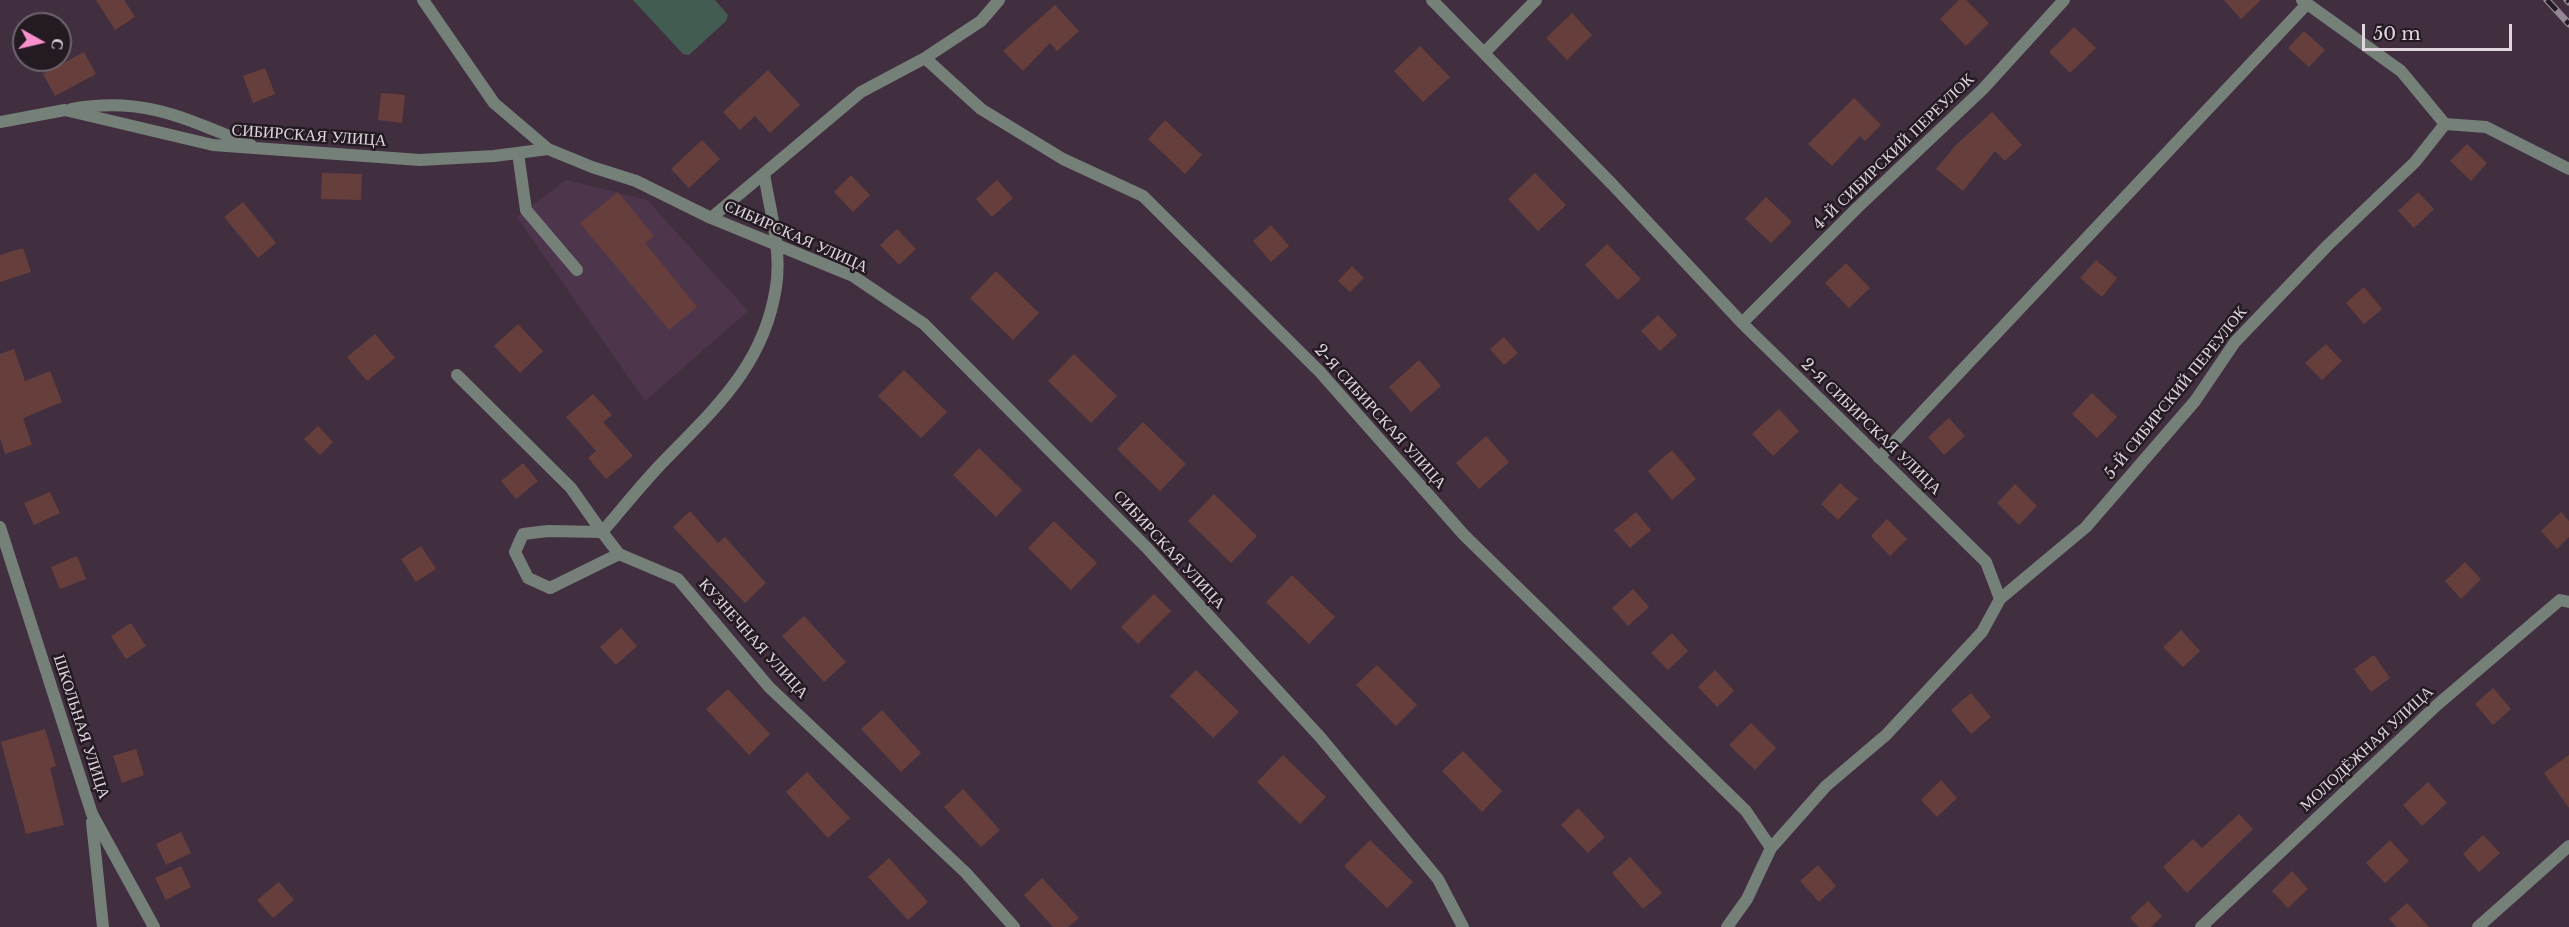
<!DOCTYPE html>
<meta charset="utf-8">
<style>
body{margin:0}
#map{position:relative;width:2569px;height:927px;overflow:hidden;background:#412f40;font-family:"Libre Baskerville",serif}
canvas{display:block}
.north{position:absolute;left:12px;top:12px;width:60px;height:60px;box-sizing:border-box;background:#231a22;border:2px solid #6f646e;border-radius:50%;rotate:98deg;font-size:16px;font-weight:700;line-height:24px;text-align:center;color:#e0d4df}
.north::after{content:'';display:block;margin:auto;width:21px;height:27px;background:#f890cc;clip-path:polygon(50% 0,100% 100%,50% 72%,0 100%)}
.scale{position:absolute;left:2362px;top:24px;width:150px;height:27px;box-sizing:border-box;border:3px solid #e0d4df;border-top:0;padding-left:8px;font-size:18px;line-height:21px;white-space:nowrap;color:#e0d4df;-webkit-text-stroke:4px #231a22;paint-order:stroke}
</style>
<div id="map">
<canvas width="2569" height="927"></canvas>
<div class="north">С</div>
<div class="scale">50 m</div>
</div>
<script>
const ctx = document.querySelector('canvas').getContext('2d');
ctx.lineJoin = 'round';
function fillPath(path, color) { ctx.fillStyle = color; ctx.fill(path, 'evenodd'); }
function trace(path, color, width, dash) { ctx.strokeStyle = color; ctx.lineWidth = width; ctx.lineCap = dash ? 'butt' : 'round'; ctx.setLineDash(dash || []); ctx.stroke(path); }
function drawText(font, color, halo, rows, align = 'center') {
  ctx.font = font + ' "Libre Baskerville",serif'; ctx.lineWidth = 5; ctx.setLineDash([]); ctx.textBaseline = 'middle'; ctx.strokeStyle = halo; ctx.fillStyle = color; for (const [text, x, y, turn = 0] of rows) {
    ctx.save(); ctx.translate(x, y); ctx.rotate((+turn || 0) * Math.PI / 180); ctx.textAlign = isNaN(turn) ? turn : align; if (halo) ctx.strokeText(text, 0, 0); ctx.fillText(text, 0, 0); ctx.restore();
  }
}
fillPath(new Path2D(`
 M 566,180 L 647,200 L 748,311 L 645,401 L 517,217 Z`), '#4d354c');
fillPath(new Path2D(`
 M 633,0 L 715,0 L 728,15 L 726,21 L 689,55 L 683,54 Z`), '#435c51');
fillPath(new Path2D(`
 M 96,0 L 124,0 L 135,17 L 115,30 Z
 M 1959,0 L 1966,0 L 1989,23 L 1966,46 L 1940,19 Z
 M 2224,0 L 2261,0 L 2241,19 Z
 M 1055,5 L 1079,31 L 1057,51 L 1050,43 L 1023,71 L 1003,51 Z
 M 1572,13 L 1592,35 L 1567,60 L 1546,38 Z
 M 2074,27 L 2096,48 L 2070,73 L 2049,52 Z
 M 2304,31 L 2325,50 L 2309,67 L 2288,48 Z
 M 1420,46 L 1450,77 L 1423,102 L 1394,71 Z
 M 84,52 L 96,74 L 55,96 L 43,74 Z
 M 265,68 L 275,94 L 253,103 L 243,76 Z
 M 768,70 L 800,105 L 770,133 L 755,116 L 740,130 L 723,112 Z
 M 381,93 L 405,95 L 402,123 L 378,120 Z
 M 1854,98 L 1881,125 L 1865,141 L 1860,136 L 1832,166 L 1808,144 Z
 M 1992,112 L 2022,145 L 2005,161 L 1995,151 L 1963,191 L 1936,169 L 1955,146 Z
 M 1165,120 L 1202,155 L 1185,174 L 1148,139 Z
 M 702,140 L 720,159 L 689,188 L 671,169 Z
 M 2467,144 L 2487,163 L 2471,181 L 2450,161 Z
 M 322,173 L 362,174 L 361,200 L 321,199 Z
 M 1535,173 L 1566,205 L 1538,231 L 1508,199 Z
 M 851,175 L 870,195 L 853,212 L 834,192 Z
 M 997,180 L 1013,198 L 992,217 L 976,199 Z
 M 618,192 L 654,236 L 645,243 L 697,307 L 669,330 L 580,223 Z
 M 2418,192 L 2434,209 L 2414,228 L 2398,211 Z
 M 1766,197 L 1792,222 L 1771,243 L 1745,219 Z
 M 243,202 L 276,243 L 258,258 L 224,217 Z
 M 1271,225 L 1289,246 L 1271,262 L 1253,241 Z
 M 897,229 L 916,249 L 899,265 L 880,245 Z
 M 1607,244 L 1641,279 L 1618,300 L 1585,265 Z
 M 23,248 L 31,272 L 0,282 L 0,255 Z
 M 2096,260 L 2117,278 L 2102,297 L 2080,278 Z
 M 1846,263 L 1870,288 L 1849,308 L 1825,283 Z
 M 1352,266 L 1364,278 L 1350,292 L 1338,281 Z
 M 996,271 L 1039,313 L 1013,340 L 970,298 Z
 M 2364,287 L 2382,309 L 2364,324 L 2346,303 Z
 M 1658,315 L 1677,335 L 1660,351 L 1641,331 Z
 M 518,324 L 543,351 L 520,373 L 494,346 Z
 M 375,334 L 395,358 L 367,381 L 347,357 Z
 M 1504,337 L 1518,353 L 1504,365 L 1490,349 Z
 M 2326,344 L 2342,361 L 2322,380 L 2305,363 Z
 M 14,349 L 25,381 L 50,371 L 62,402 L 23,418 L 32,445 L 5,454 L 0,438 L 0,354 Z
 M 1074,354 L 1117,396 L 1091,423 L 1048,381 Z
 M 1419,360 L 1441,386 L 1411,412 L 1389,387 Z
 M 904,370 L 947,412 L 921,438 L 878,396 Z
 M 2092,393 L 2117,417 L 2097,438 L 2072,414 Z
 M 593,394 L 612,415 L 603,422 L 633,456 L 606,479 L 588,458 L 596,451 L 566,417 Z
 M 1779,409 L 1799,431 L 1773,456 L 1752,434 Z
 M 1949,418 L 1965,436 L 1944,455 L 1928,437 Z
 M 1143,422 L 1186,464 L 1160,491 L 1117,449 Z
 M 318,426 L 333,442 L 320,455 L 304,439 Z
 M 1486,436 L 1509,462 L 1479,489 L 1456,463 Z
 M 979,448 L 1022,490 L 996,517 L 953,475 Z
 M 1672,450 L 1696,479 L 1672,500 L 1648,471 Z
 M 523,463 L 538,481 L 516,499 L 501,481 Z
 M 1840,483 L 1858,499 L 1838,520 L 1821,504 Z
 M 2015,484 L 2037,506 L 2019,525 L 1997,503 Z
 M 50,492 L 60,513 L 34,525 L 24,503 Z
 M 1214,494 L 1257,536 L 1231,563 L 1188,521 Z
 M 690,511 L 718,543 L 725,537 L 766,583 L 745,603 L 673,527 Z
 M 1636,512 L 1651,530 L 1630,548 L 1614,530 Z
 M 2561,512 L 2569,521 L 2569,537 L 2557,549 L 2541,531 Z
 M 1887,519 L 1907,539 L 1890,556 L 1871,536 Z
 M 1054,521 L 1097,563 L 1071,590 L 1028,548 Z
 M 421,546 L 436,569 L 416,582 L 401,559 Z
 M 77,556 L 86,579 L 60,589 L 51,567 Z
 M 2465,562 L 2481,579 L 2461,599 L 2445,581 Z
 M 1292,575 L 1335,617 L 1309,644 L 1266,602 Z
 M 1633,589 L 1649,607 L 1628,626 L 1612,608 Z
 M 1154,594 L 1171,611 L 1138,644 L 1121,627 Z
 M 804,616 L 846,662 L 824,682 L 782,636 Z
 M 131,623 L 146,646 L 126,659 L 111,636 Z
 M 621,628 L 637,646 L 616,665 L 600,647 Z
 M 2181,630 L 2200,651 L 2183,667 L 2163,647 Z
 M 1672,633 L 1688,651 L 1668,670 L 1651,653 Z
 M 2374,655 L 2390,678 L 2371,692 L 2354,669 Z
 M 1377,665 L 1417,705 L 1396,726 L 1356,685 Z
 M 1196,670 L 1239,712 L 1213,738 L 1170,696 Z
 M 1715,670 L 1734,691 L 1717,707 L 1698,687 Z
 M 2493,688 L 2511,709 L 2493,725 L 2475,704 Z
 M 728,689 L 770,734 L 749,755 L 706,709 Z
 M 1971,693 L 1991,717 L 1971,734 L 1951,710 Z
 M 882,710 L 921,753 L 901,772 L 861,729 Z
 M 1751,723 L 1776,748 L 1755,770 L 1729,745 Z
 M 45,729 L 56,766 L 50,768 L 64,825 L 26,834 L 1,742 Z
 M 136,749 L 144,775 L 122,783 L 113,756 Z
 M 1463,751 L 1502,791 L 1482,812 L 1442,771 Z
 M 1283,755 L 1326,797 L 1300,824 L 1257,782 Z
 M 2569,755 L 2569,808 L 2544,773 Z
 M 807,772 L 850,818 L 828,838 L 786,792 Z
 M 1941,780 L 1957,798 L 1937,817 L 1921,800 Z
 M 2428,782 L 2447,803 L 2422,826 L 2403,805 Z
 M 963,789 L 1000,830 L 981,847 L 944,807 Z
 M 1578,808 L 1605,837 L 1588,853 L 1561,825 Z
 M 2239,814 L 2253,829 L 2187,893 L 2163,867 L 2193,839 L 2202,848 Z
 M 181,832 L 191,853 L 166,865 L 156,844 Z
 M 2483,835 L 2500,853 L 2479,872 L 2463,854 Z
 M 1370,840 L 1413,882 L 1387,908 L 1344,866 Z
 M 2390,840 L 2409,861 L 2385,883 L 2366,863 Z
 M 1630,857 L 1662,893 L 1643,909 L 1612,873 Z
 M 889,858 L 928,902 L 908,920 L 868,877 Z
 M 1818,865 L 1836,886 L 1819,902 L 1800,881 Z
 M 181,866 L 191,887 L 166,900 L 155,878 Z
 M 2292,871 L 2308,889 L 2288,908 L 2272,891 Z
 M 1042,878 L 1079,918 L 1068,927 L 1053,927 L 1024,895 Z
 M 279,882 L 294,900 L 273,918 L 257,900 Z
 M 2148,901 L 2162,916 L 2151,927 L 2139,927 L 2130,918 Z
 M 2407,903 L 2429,927 L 2397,927 L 2389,919 Z`), '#663f3c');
trace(new Path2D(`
 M 2445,124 L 2486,127 L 2569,169
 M 518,153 L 526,210 L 577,270
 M 1879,458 L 2307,4
 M 602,532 L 548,531 L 523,534 L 515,552 L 528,578 L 550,588 L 619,554`), '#758078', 12);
trace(new Path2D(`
 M 423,0 L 494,103 L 548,149
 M 1432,0 L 1612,184 L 1742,323 L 1986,562 L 2000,599
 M 1484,53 L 1536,0
 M 925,58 L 981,109 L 1063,159 L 1143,196 L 1320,372 L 1464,535 L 1746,811 L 1771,848
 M 72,109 C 144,96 186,119 251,145
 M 0,122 L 65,110 L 213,145 L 420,160 L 494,156 L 548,149 L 592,167 L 636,181 L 711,218 L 853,276 L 924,324 L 1146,547 L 1321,738 L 1438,879 L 1463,927
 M 764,174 C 770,210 782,251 776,287 C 764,366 714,409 662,463 C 641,485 622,509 602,532 L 619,554 L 678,579 L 769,687 L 966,873 L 1014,927
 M 711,218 L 861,92 L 925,58 L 981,21 L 999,0
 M 1742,323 L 1857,208 L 1983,89 L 2064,0
 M 457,375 L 571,488 L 602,532
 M 0,527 L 92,814 L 154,927
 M 92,822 L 103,927
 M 1727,927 L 1747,899 L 1771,848 L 1826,786 L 1886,735 L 1982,632 L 2000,599 L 2086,527 L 2195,401 L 2235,342 L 2328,245 L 2415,162 L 2445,124 L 2401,71 L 2302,0
 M 2201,927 L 2437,705 L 2560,600 L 2569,602
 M 2478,927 L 2569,846`), '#758078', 12);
const rail = new Path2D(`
 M 2547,0 L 2569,24
 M 2567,0 L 2569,2`);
trace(rail, '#958694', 7);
trace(rail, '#231a22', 4.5, [14]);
drawText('16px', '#e0d4df', '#231a22', [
 ["СИБИРСКАЯ УЛИЦА",309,136,4],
 ["4-Й СИБИРСКИЙ ПЕРЕУЛОК",1894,152,-44],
 ["СИБИРСКАЯ УЛИЦА",796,237,24],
 ["5-Й СИБИРСКИЙ ПЕРЕУЛОК",2176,393,-51],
 ["2-Я СИБИРСКАЯ УЛИЦА",1380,417,48],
 ["2-Я СИБИРСКАЯ УЛИЦА",1871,427,44],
 ["СИБИРСКАЯ УЛИЦА",1169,550,47],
 ["КУЗНЕЧНАЯ УЛИЦА",753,639,48],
 ["ШКОЛЬНАЯ УЛИЦА",81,727,72],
 ["МОЛОДЁЖНАЯ УЛИЦА",2367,749,-43]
]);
</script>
